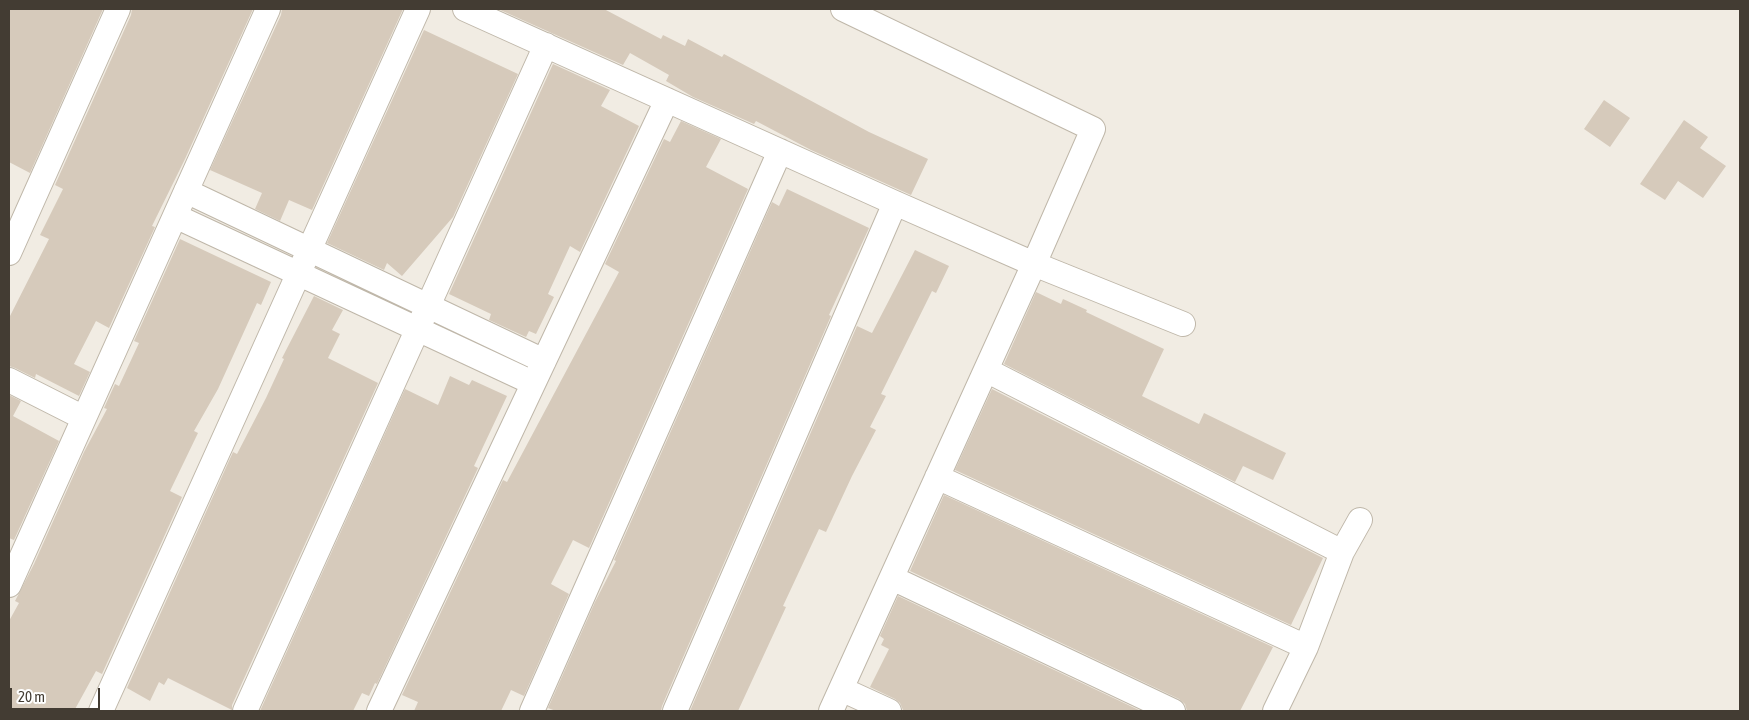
<!DOCTYPE html>
<style>
body{margin:0}
#map{position:relative;width:1749px;height:720px;overflow:hidden;background:#f1ece3;font-family:"Asap Condensed",sans-serif}
canvas{display:block}
.frame{position:absolute;inset:0;border:10px solid #433c33;pointer-events:none}
.scale{position:absolute;left:10px;top:688px;width:90px;height:22px;box-sizing:border-box;border:2px solid #433c33;border-top:0;padding-left:6px;font-size:15px;line-height:18px;white-space:nowrap;color:#433c33;-webkit-text-stroke:4px #fff;paint-order:stroke}
</style>
<div id="map">
<canvas width="1749" height="720"></canvas>
<div class="frame"></div>
<div class="scale">20 m</div>
</div>
<script>
const ctx = document.querySelector('canvas').getContext('2d');
ctx.lineJoin = 'round';
function fillPath(path, color) { ctx.fillStyle = color; ctx.fill(path, 'evenodd'); }
function trace(path, color, width, dash) { ctx.strokeStyle = color; ctx.lineWidth = width; ctx.lineCap = dash ? 'butt' : 'round'; ctx.setLineDash(dash || []); ctx.stroke(path); }
fillPath(new Path2D(`
 M 9,9 L 103,9 L 30,173 L 9,162 Z
 M 132,9 L 253,9 L 185,159 L 152,226 L 155,227 L 109,328 L 96,321 L 74,364 L 90,372 L 79,396 L 36,374 L 35,378 L 15,368 L 9,366 L 9,318 L 49,239 L 40,235 L 63,189 L 55,185 L 131,15 Z
 M 282,9 L 403,9 L 312,210 L 289,200 L 280,221 L 255,209 L 262,193 L 210,170 L 281,15 Z
 M 498,9 L 604,9 L 661,39 L 663,35 L 685,46 L 688,39 L 722,57 L 724,54 L 869,132 L 928,159 L 911,195 L 811,150 L 756,121 L 754,124 L 693,97 L 666,81 L 669,75 L 630,53 L 623,65 Z
 M 424,30 L 518,74 L 453,217 L 402,276 L 387,263 L 384,270 L 327,243 Z
 M 553,64 L 610,90 L 601,106 L 639,126 L 580,252 L 570,246 L 548,294 L 554,297 L 536,334 L 529,331 L 526,337 L 489,320 L 491,314 L 449,294 Z
 M 1604,100 L 1630,118 L 1610,147 L 1584,129 Z
 M 1684,120 L 1708,137 L 1700,148 L 1726,166 L 1703,198 L 1678,181 L 1665,200 L 1640,184 Z
 M 681,121 L 721,139 L 706,167 L 748,189 L 589,548 L 573,540 L 551,584 L 569,594 L 524,696 L 511,690 L 501,711 L 414,711 L 418,702 L 402,695 L 503,480 L 507,482 L 619,272 L 605,264 L 664,139 L 670,142 Z
 M 787,189 L 869,228 L 829,315 L 831,316 L 662,706 L 661,711 L 556,711 L 548,708 L 595,602 L 616,561 L 614,560 L 772,202 L 779,206 Z
 M 180,239 L 271,282 L 261,305 L 257,303 L 218,389 L 194,431 L 198,433 L 170,491 L 182,497 L 102,674 L 96,671 L 74,711 L 9,711 L 9,621 L 19,603 L 15,601 L 34,564 L 84,452 L 107,409 L 104,408 L 115,384 L 119,386 L 139,343 L 134,341 Z
 M 915,250 L 949,266 L 936,293 L 932,291 L 881,394 L 886,396 L 870,427 L 876,430 L 852,476 L 826,532 L 819,529 L 783,606 L 786,607 L 738,711 L 690,711 L 857,326 L 872,333 Z
 M 1036,292 L 1061,304 L 1063,299 L 1087,310 L 1086,312 L 1164,349 L 1142,396 L 1199,424 L 1204,413 L 1286,453 L 1273,480 L 1243,466 L 1235,482 L 1004,364 Z
 M 314,296 L 343,310 L 332,330 L 340,334 L 328,358 L 378,383 L 232,705 L 232,710 L 168,678 L 164,685 L 159,682 L 150,701 L 127,688 L 228,463 L 233,452 L 237,454 L 266,398 L 284,359 L 282,358 Z
 M 450,376 L 469,385 L 472,380 L 507,396 L 474,466 L 478,468 L 377,684 L 375,683 L 369,696 L 362,693 L 353,711 L 260,711 L 405,389 L 438,405 Z
 M 992,389 L 1323,558 L 1291,625 L 955,470 Z
 M 9,395 L 21,401 L 13,416 L 59,441 L 14,540 L 9,538 Z
 M 944,495 L 1273,647 L 1240,711 L 1187,711 L 1185,704 L 1179,699 L 910,571 Z
 M 898,596 L 1141,711 L 906,711 L 903,710 L 900,703 L 895,699 L 870,687 L 889,649 L 881,645 L 884,639 L 880,636 Z`), '#d6cabb');
const minor = new Path2D(`
 M 465,9 L 895,203 L 1034,264 L 1183,324
 M 186,191 L 544,361
 M 175,216 L 533,383
 M 9,253 L 118,9
 M 986,370 L 1342,552
 M 9,380 L 84,418
 M 937,477 L 1306,647
 M 892,578 L 1173,711
 M 9,585 L 268,9
 M 841,689 L 889,711
 M 101,711 L 418,9
 M 245,711 L 546,45
 M 379,711 L 667,100
 M 532,711 L 780,151
 M 675,711 L 895,203
 M 831,711 L 1034,264 L 1093,129 L 843,9
 M 1275,711 L 1306,647 L 1342,552 L 1360,520`);
trace(minor, '#bfb7a9', 26);
trace(minor, '#fff', 24);
</script>
